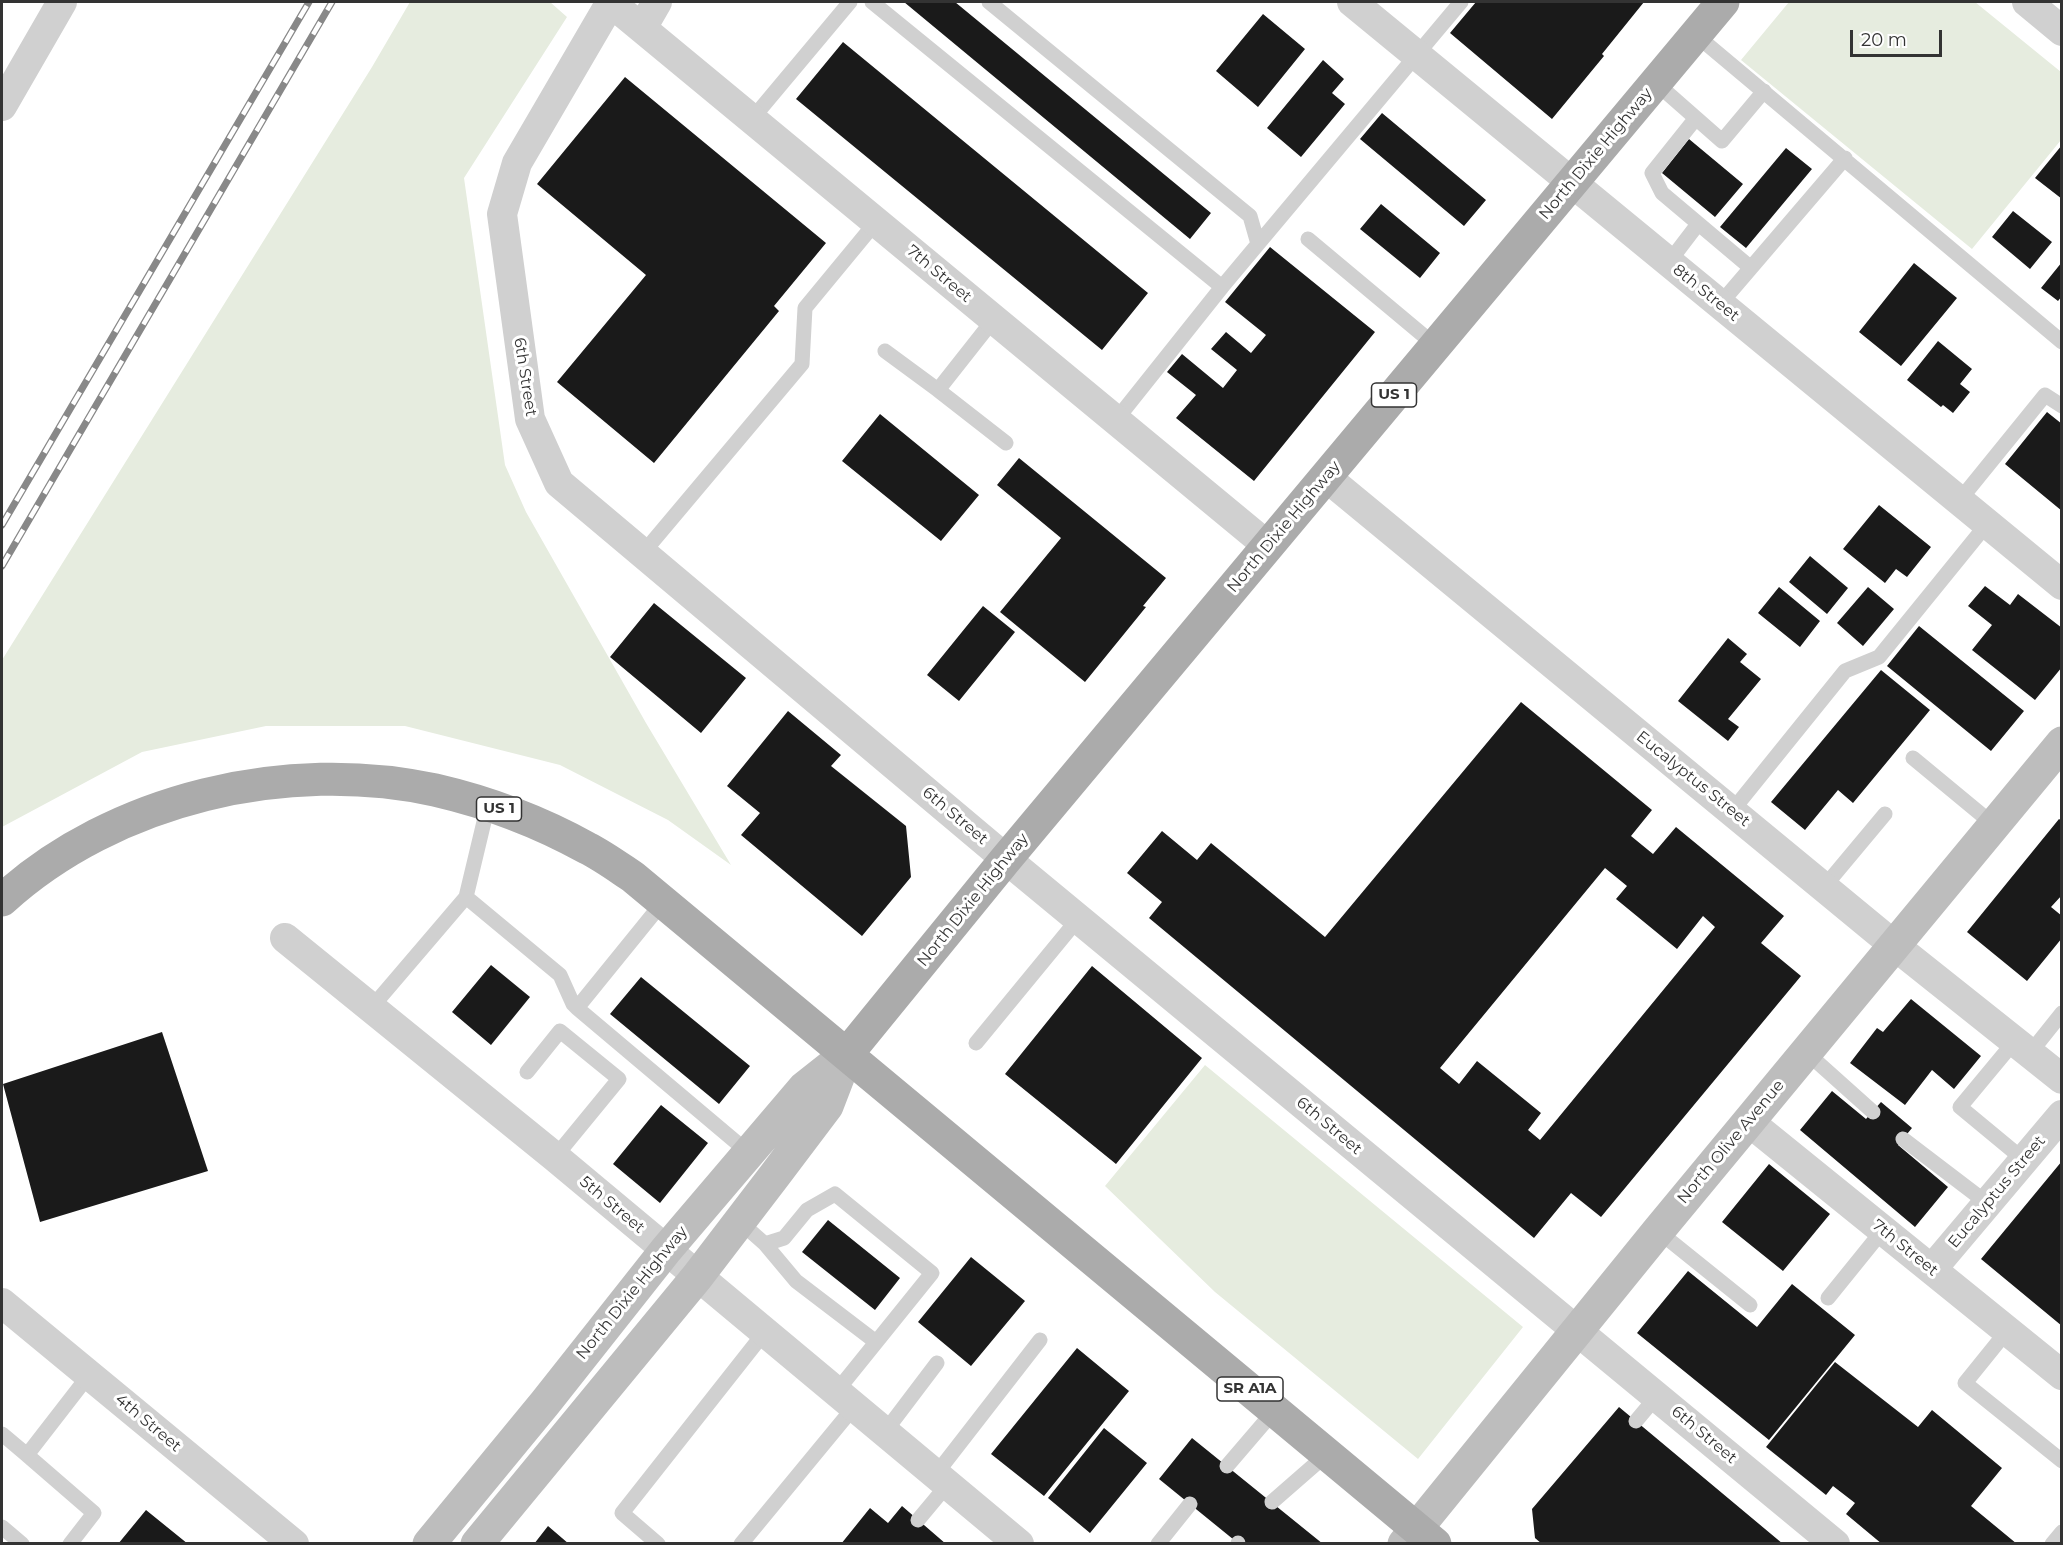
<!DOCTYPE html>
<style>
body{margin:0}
#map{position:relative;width:2063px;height:1545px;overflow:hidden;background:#fff;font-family:Montserrat,sans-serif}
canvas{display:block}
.frame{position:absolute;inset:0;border:3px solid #333;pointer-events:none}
.scale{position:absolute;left:1850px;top:30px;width:92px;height:27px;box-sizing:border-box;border:3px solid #333;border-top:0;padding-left:8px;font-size:18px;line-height:21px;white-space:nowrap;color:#333;-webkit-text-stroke:4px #fff;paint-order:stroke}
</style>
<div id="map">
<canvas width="2063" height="1545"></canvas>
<div class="frame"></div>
<div class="scale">20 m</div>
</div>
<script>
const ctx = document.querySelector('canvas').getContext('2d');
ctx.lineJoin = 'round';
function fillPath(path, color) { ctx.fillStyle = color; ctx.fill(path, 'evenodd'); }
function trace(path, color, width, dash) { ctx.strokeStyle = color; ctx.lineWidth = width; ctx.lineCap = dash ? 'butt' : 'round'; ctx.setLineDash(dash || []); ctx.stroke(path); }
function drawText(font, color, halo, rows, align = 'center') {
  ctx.font = font + ' Montserrat,sans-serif'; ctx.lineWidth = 6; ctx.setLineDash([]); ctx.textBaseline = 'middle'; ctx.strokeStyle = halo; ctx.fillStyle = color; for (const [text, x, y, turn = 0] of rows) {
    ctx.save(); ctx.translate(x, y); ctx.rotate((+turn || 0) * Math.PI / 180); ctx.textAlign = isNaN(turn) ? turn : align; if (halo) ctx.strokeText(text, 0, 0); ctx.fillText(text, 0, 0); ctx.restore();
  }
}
fillPath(new Path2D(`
 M 410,2 L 550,2 L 567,17 L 464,178 L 505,465 L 526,512 L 646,723 L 731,865 L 668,820 L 560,765 L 405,726 L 266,726 L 142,752 L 2,827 L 2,660 L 372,67 Z
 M 1789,2 L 1975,2 L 2061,72 L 2061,140 L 1972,249 L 1741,60 Z
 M 1205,1065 L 1523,1327 L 1418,1459 L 1215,1292 L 1105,1186 Z`), '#e6ecdf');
fillPath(new Path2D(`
 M 904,2 L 955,2 L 1211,213 L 1190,239 Z
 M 1476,2 L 1644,2 L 1602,54 L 1604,56 L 1552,119 L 1450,33 Z
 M 1263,14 L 1305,49 L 1258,107 L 1216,71 Z
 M 843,42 L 1148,293 L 1102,350 L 796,99 Z
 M 1323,60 L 1344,79 L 1332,93 L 1345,104 L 1301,157 L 1267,128 Z
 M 625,77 L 826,243 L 774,306 L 779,311 L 654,463 L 557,382 L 646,275 L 537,184 Z
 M 1382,113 L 1486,200 L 1464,226 L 1360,139 Z
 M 1689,139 L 1743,184 L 1715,217 L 1662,173 Z
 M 2062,145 L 2062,199 L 2035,178 Z
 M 1786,148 L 1812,169 L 1746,248 L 1720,227 Z
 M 1381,204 L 1440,253 L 1420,278 L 1360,229 Z
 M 2013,211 L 2052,242 L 2030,269 L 1992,237 Z
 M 1270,247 L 1375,332 L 1254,481 L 1176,418 L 1196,395 L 1167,372 L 1182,354 L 1223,388 L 1237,370 L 1211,349 L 1226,332 L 1251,353 L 1266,335 L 1225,302 Z
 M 2062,262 L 2062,296 L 2058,301 L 2041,288 Z
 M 1914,263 L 1957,298 L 1901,366 L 1859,332 Z
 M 1938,341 L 1972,369 L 1960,384 L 1970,392 L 1953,413 L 1943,405 L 1941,407 L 1907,380 Z
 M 2047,412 L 2062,424 L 2062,511 L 2005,464 Z
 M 880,414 L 979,495 L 941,541 L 842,461 Z
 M 1019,458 L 1166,578 L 1143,606 L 1146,607 L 1085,682 L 1000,612 L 1061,538 L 997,485 Z
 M 1879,505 L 1931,547 L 1907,577 L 1896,569 L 1885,583 L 1843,549 Z
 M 1810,556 L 1848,588 L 1827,614 L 1789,582 Z
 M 1985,586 L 2010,605 L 2018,594 L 2062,628 L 2062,667 L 2035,700 L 1972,650 L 1992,625 L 1968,606 Z
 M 1779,587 L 1820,621 L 1800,647 L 1758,613 Z
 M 1868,587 L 1894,609 L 1863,646 L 1837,623 Z
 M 654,603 L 746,678 L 701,733 L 610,657 Z
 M 983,606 L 1015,632 L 959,701 L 927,675 Z
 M 1919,626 L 2024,711 L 1991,751 L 1887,666 Z
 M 1728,638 L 1747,654 L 1740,662 L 1761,679 L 1728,719 L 1739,727 L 1728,741 L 1678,701 Z
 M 1881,670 L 1930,710 L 1853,803 L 1838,790 L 1805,830 L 1771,802 Z
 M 1521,702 L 1652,810 L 1631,836 L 1653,854 L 1676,827 L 1784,916 L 1761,943 L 1801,976 L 1601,1217 L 1571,1193 L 1534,1238 L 1149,918 L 1162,902 L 1127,873 L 1162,831 L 1197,860 L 1211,843 L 1325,937 ZM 1605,868 L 1627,886 L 1616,899 L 1677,949 L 1703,916 L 1715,927 L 1540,1140 L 1528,1130 L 1541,1113 L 1477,1061 L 1459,1084 L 1440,1068 Z
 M 788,711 L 841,755 L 831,766 L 906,826 L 911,877 L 862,936 L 741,835 L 760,813 L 727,786 Z
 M 2059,819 L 2062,821 L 2062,895 L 2051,907 L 2062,916 L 2062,938 L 2027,981 L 1967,932 Z
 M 491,965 L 530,997 L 491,1045 L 452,1012 Z
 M 1092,966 L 1202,1058 L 1116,1164 L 1005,1074 Z
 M 641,977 L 750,1066 L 719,1104 L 610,1014 Z
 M 1911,999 L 1981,1056 L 1954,1089 L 1932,1070 L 1905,1105 L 1850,1063 L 1877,1028 L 1883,1032 Z
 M 162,1032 L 208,1171 L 40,1222 L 3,1084 Z
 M 1832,1091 L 1866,1119 L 1881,1102 L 1912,1128 L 1898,1145 L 1948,1187 L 1915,1227 L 1800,1130 Z
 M 661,1105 L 708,1143 L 660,1203 L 613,1164 Z
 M 2062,1161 L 2062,1326 L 1981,1259 Z
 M 1769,1164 L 1830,1214 L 1783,1271 L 1722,1222 Z
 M 828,1220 L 900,1278 L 875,1310 L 802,1252 Z
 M 971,1257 L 1025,1301 L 971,1366 L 918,1322 Z
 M 1688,1271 L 1757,1327 L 1792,1284 L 1855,1335 L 1769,1440 L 1637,1333 Z
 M 1077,1348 L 1129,1391 L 1044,1496 L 991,1454 Z
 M 1835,1362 L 1918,1427 L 1932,1410 L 2002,1468 L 1971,1506 L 2017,1544 L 1882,1544 L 1846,1514 L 1855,1503 L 1833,1486 L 1826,1495 L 1766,1447 Z
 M 1619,1407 L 1783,1544 L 1542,1544 L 1535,1538 L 1532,1509 Z
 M 1104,1428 L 1147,1463 L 1090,1533 L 1048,1498 Z
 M 1192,1438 L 1323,1544 L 1239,1544 L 1159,1479 Z
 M 902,1506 L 946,1544 L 841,1544 L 870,1508 L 888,1523 Z
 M 146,1510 L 188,1544 L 118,1544 Z
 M 548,1526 L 569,1544 L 534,1544 Z`), '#1a1a1a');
trace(new Path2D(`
 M 872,2 L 1222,287 L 1116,420
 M 989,2 L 1250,216 L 1258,244 L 1222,287
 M 1696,35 L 2062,342
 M 1656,83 L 1722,141 L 1764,91
 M 1696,118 L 1652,173 L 1662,193 L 1751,268
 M 752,119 L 850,2
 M 1308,239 L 1436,346
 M 1258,244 L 1461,2
 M 1669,262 L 1698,224
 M 1720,304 L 1845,158
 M 885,351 L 938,390 L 994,319
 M 938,390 L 1006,443
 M 1959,501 L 2045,395 L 2062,406
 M 643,553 L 802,364 L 805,308 L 876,222
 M 1913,758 L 1994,825
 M 1732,811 L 1845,671 L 1879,657 L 1987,524
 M 1824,887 L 1885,814
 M 466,897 L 488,805
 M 372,1007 L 466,897 L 560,975 L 573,1004 L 577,1008 L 749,1153
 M 577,1008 L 663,902
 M 2014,1042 L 1960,1107 L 2024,1160
 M 976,1043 L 1078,919
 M 1806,1052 L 1873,1112
 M 2030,1053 L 2062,1013
 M 527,1072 L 560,1031 L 619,1079 L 555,1157
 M 1903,1139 L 1987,1203
 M 739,1221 L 765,1244 L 784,1238 L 807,1210 L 835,1194 L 932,1273 L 836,1392
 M 1658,1231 L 1750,1305
 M 765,1244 L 796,1281 L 876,1342
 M 1828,1298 L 1883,1230
 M 2007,1331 L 1965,1383 L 2062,1461
 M 1636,1421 L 1657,1396
 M 884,1433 L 937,1363
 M 2,1434 L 27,1455 L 89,1375
 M 27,1455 L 94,1513 L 70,1544
 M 1227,1466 L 1275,1410
 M 936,1474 L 1040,1340
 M 1272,1502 L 1327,1454
 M 918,1520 L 948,1484
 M 2,1527 L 22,1544
 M 658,1544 L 622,1513 L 764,1333
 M 741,1544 L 854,1407
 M 1158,1544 L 1190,1504
 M 1238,1544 L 1238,1543
 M 2052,1544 L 2062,1532`), '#d0d0d0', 15);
trace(new Path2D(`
 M 610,2 L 1268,546
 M 611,2 L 517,163 L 502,214 L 530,419 L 559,483 L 1006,859 L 1835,1544
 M 1352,2 L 2062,585
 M 2027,2 L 2062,31
 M 642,28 L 657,2
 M 2,106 L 62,2
 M 1326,477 L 1895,946 L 2062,1079
 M 285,938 L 555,1157 L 1019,1544
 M 1748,1121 L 2062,1375
 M 1932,1269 L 2062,1115
 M 2,1303 L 294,1544`), '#d0d0d0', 30);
trace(new Path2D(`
 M 429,1544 L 545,1403 L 666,1250 L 804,1088 L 847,1054
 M 477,1544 L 697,1277 L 775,1175 L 827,1106 L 847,1054
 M 1404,1544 L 1658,1231 L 2062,743`), '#bdbdbd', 33);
trace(new Path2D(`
 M 2,900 C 114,798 287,758 435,790 C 487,802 540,822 587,848 C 603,856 618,867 633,877 L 1435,1544
 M 847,1054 L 1006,859 L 1723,2`), '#ababab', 33);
const rail = new Path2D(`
 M 2,525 L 309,2
 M 2,566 L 332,2`);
trace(rail, '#888', 7);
trace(rail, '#fff', 4.5, [14]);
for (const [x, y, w] of [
 [1394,395,45],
 [499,809,45],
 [1250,1389,66]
]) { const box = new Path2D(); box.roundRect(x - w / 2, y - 12, w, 24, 4.5); ctx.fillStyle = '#fff'; ctx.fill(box); trace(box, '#333', 1.5); }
drawText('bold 15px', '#333', null, [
 ["US 1",1394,395],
 ["US 1",499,809],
 ["SR A1A",1250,1389]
]);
drawText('16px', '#333', '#fff', [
 ["North Dixie Highway",1596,154,-50],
 ["7th Street",939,274,40],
 ["8th Street",1706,293,39],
 ["6th Street",525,377,81],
 ["North Dixie Highway",1284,527,-50],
 ["Eucalyptus Street",1693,779,39],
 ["6th Street",955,816,40],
 ["North Dixie Highway",973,900,-51],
 ["6th Street",1329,1126,40],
 ["North Olive Avenue",1731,1142,-50],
 ["Eucalyptus Street",1997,1192,-50],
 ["5th Street",612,1205,40],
 ["7th Street",1905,1248,39],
 ["North Dixie Highway",632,1293,-51],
 ["4th Street",148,1423,40],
 ["6th Street",1704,1435,40]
]);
</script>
